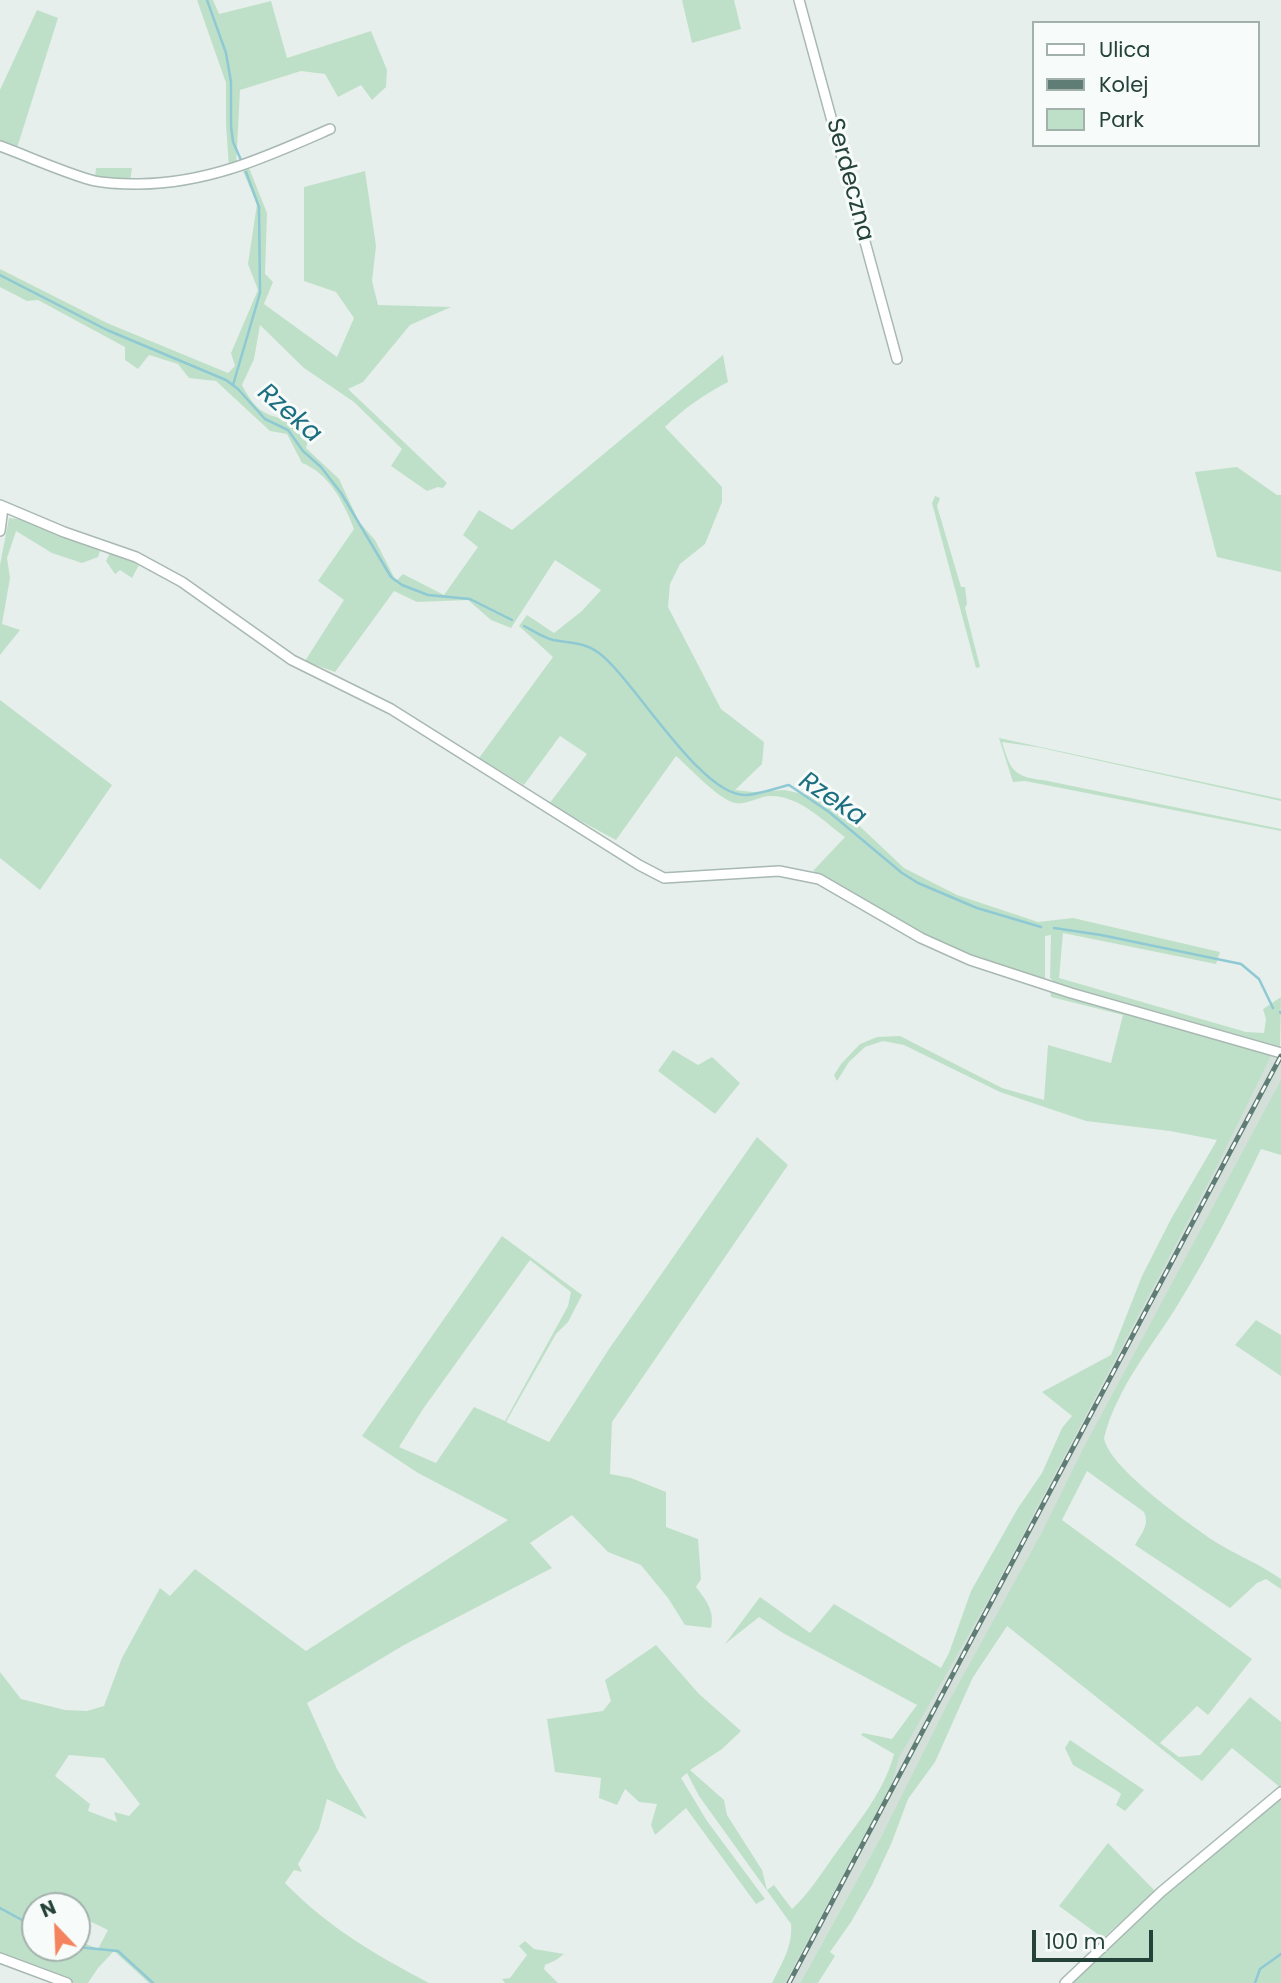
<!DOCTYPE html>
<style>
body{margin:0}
#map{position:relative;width:1281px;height:1983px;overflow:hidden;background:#e6efeb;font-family:Poppins,sans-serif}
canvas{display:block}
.legend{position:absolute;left:1032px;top:21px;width:228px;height:126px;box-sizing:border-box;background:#f7fbf9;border:2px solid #a3b1ad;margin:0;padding:9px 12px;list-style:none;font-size:21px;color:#24423a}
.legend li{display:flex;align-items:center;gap:14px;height:35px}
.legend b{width:35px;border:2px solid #a3b1ad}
.north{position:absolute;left:21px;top:1892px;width:70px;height:70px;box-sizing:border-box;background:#f7fbf9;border:2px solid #a3b1ad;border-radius:50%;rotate:337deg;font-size:19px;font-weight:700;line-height:28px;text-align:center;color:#24423a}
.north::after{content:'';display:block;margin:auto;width:24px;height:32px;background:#f4845f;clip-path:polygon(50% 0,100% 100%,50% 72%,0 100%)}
.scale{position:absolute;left:1032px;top:1930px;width:121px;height:32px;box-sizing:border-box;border:4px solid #24423a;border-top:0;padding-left:9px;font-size:21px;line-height:24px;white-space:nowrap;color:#24423a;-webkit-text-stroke:5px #f7fbf9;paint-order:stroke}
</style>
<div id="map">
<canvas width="1281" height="1983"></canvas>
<ul class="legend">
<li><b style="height:9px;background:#fff"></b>Ulica</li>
<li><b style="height:9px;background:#5f7d75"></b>Kolej</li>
<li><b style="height:19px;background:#bfe0c8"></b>Park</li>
</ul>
<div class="north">N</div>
<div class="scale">100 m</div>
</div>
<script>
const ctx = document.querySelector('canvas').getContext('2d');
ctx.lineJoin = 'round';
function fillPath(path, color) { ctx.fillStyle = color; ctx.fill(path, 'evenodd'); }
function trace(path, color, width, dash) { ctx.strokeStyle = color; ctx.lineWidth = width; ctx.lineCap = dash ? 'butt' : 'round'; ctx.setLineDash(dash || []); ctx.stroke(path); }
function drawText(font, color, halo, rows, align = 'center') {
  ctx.font = font + ' Poppins,sans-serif'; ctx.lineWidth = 6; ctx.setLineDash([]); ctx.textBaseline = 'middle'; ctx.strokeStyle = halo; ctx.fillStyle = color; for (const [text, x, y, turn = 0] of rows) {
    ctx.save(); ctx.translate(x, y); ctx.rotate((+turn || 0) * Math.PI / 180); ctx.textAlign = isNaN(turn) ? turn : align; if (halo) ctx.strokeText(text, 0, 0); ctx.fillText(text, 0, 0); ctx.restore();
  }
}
fillPath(new Path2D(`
 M 1272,1054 L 1281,1057 L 1281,1095 L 1131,1374 L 1007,1626 L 973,1677 L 883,1833 L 800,1983 L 781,1983 L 882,1795 L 898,1752 L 1072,1432 Z`), '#d4dfda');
fillPath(new Path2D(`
 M 197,0 L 213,0 L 219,14 L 271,1 L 287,58 L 371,31 L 387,70 L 386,87 L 372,100 L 361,85 L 338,97 L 325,74 L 301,71 L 240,90 L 236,167 L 229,168 L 226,124 L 226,83 Z
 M 682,0 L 734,0 L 741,29 L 692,43 Z
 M 37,10 L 58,18 L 17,148 L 0,142 L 0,90 Z
 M 96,168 L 132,168 L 130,182 L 95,178 Z
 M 249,168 L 267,213 L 265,274 L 273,282 L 264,304 L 337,357 L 354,318 L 336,292 L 304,281 L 304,187 L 365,171 L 376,246 L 372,281 L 378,305 L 451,307 L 410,325 L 363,382 L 348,389 L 447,483 L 443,488 L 438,487 L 427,491 L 391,466 L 402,449 L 354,402 L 304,368 L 260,325 L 254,359 L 242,385 C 255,410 266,418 293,419 L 309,435 L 306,448 L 339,479 L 359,522 L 375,540 L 396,581 L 403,574 L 444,595 L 478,547 L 463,535 L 479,510 L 512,530 L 723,355 L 728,382 C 705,394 684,408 665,427 L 722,487 L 722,502 L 705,544 L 680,564 L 670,584 L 668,607 L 721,709 L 764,742 L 762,764 L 735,790 L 753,792 L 785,790 L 833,801 L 904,868 L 957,895 L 1038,922 L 1073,918 L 1220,952 L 1216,964 L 1063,933 L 1059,978 L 1246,1032 L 1264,1033 L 1266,1019 L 1263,1009 L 1281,997 L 1280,1049 L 1260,1041 L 1054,982 L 1050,978 L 1051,935 L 1045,936 L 1045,978 L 1040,980 C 1005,968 967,958 934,941 C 892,919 855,890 813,871 L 845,837 C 823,821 799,795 769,796 C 757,797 744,807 732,802 C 714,795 691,769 676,756 L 616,840 L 549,804 L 587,754 L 560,736 L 524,785 L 479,758 L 553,657 L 519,626 L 527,615 L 554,633 L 582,611 L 601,590 L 555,560 L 511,628 L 491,620 L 468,600 L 417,602 L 394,591 L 335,672 L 305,661 L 344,600 L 318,581 L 354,529 C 344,503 329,473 302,463 L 287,434 L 270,431 L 216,381 L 189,378 L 178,364 L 149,355 L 138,369 L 125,360 L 125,347 L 38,300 L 27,301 L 0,287 L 0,269 L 107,323 L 228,373 L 235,366 L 231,353 L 258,290 L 248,264 L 257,204 L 242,169 Z
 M 1237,467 L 1277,495 L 1281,495 L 1281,572 L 1217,557 L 1195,472 Z
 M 935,496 L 940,498 L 937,506 L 961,587 L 965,587 L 967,604 L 965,608 L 980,667 L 976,668 L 932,503 Z
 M 9,518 L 31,520 L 100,551 L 98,557 L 82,563 L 52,553 L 16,531 L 7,558 L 10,578 L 2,624 L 20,630 L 0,655 L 0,565 Z
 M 110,553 L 140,563 L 132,578 L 120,570 L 115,574 L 106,561 Z
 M 0,700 L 112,785 L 40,890 L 0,858 Z
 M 999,738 L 1281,799 L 1281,801 L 1037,747 L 1002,742 C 1010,769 1013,777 1043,780 L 1281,829 L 1281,831 L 1025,781 L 1013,782 Z
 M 1050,990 L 1272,1054 L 1215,1170 L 992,1593 L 899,1758 L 892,1783 L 785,1983 L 772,1983 C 782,1963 793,1946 791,1924 L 699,1796 L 687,1773 L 681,1778 L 707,1821 L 765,1899 L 756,1904 L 686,1808 L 655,1835 L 651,1825 L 657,1804 L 639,1802 L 625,1789 L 617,1805 L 599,1798 L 601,1778 L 555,1772 L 547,1719 L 603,1711 L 611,1701 L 605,1680 L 656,1645 L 699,1694 L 741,1731 L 722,1749 L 690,1770 L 724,1800 L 727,1815 L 762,1870 L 767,1890 L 774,1885 L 792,1909 C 809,1894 822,1872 836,1853 C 858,1822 884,1792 894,1754 L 861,1735 L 863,1733 L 892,1739 L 917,1705 L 783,1633 L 759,1617 L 725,1644 L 760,1597 L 810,1633 L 834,1604 L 941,1668 L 949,1653 L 971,1591 L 1018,1508 L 1042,1473 L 1062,1428 L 1072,1416 L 1042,1392 L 1111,1355 L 1142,1276 L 1171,1219 L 1217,1140 L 1170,1131 L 1086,1121 L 1000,1092 L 904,1045 L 883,1041 L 865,1047 L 849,1062 L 837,1081 L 834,1075 L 841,1064 L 860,1044 L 877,1037 L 900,1036 L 1002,1088 L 1044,1100 L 1048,1045 L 1111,1063 L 1123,1015 L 1051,997 Z
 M 673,1050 L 698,1065 L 712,1057 L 740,1083 L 715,1114 L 658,1071 Z
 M 1281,1080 L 1281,1155 L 1261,1149 C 1236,1201 1210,1252 1180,1301 C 1153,1346 1117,1386 1104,1438 C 1109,1468 1188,1523 1214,1541 C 1236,1555 1260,1564 1281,1579 L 1281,1589 L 1266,1579 L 1257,1583 L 1230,1608 L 1135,1545 C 1141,1534 1150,1525 1144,1512 L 1087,1471 L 1062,1520 L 1252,1659 L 1208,1715 L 1197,1706 L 1160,1743 L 1179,1757 L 1200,1755 L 1250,1697 L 1281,1722 L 1281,1788 L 1232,1748 L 1202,1781 L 1007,1626 L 973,1677 L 935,1762 L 908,1799 L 892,1842 L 872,1885 L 851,1922 L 830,1952 L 835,1956 L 818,1983 L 800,1983 L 883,1833 L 948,1703 L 1042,1532 L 1083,1449 Z
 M 757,1137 L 788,1165 L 612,1422 L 610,1474 L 631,1478 L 666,1492 L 666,1527 L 698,1539 L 701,1579 L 696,1587 C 706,1600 715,1611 711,1628 L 685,1625 L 668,1598 L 641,1565 L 608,1552 L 572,1515 L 530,1543 L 552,1568 L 404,1645 L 307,1703 L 337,1769 L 367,1819 L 327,1799 L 319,1829 L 298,1864 L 302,1872 L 294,1870 L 285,1883 C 329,1928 374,1954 429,1983 L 149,1983 L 114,1951 L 98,1968 L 88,1983 L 74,1983 L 0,1954 L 0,1672 L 21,1699 L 65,1710 L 87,1711 L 104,1706 L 122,1658 L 160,1588 L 170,1596 L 195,1569 L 306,1651 L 508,1520 L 418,1473 L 362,1436 L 502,1236 L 582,1295 L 568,1322 L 556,1334 L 506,1422 L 549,1442 L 609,1349 ZM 530,1260 L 571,1292 L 568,1306 L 505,1421 L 474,1407 L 436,1463 L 399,1447 L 423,1409 ZM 69,1755 L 104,1758 L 140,1804 L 129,1816 L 114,1812 L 117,1822 L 88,1811 L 90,1804 L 55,1776 ZM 35,1906 L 77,1906 L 77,1915 L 108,1930 L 98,1949 L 77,1940 L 77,1948 L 35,1948 Z
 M 1256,1320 L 1281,1335 L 1281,1376 L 1235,1345 Z
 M 1070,1740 L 1144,1790 L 1125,1811 L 1116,1805 L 1121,1794 L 1116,1790 L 1073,1765 L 1065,1748 Z
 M 1281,1797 L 1281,1983 L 1073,1983 L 1156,1902 Z
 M 1108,1843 L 1155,1891 L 1103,1938 L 1059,1906 Z
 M 525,1941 L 534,1949 L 564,1954 L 556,1960 L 545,1965 L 544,1969 L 558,1983 L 505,1983 L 502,1979 L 510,1978 L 527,1955 L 519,1946 Z`), '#bfe0c8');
trace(new Path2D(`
 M 207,0 L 226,53 L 231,82 L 231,126 L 233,142 L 241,160
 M 0,275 L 107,330 L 226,380 L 238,389 L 265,419 L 288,430 L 303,451 L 321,467 L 341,493 L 391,577 L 402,585 L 428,595 L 470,599 L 512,620
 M 233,385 L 260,293 L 259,207 L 246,172
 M 524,626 C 534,631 542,637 553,640 C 570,643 584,642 599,653 C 634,679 702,799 747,795 C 761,794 776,788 789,785 L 829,812 L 902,873 L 918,883 L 977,908 L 1041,927
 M 1054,928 L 1101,935 L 1241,964 L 1259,979 L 1273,1008
 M 1280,1012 L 1281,1013
 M 0,1908 L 35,1927
 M 77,1947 L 118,1951 L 153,1983
 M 1255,1983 L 1260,1969 L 1281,1954`), '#8ec9d4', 2.5);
const minor = new Path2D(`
 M 799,0 L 897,359
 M 0,146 C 30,157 60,171 91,180 C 106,184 124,184 139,184 C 210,183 266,157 330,129
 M 0,505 L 64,532 L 136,557 L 182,582 L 292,660 L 391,709 L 639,865 L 664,878 L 779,871 L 819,879 L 921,938 L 970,960 L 1071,993 L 1281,1053
 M 0,531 L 3,508
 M 0,1958 L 67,1983
 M 1065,1983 L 1161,1892 L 1281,1792`);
trace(minor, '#a8b8b2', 12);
trace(minor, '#fff', 9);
const rail = new Path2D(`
 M 789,1983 L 1281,1056`);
trace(rail, '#5f7d75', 5);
trace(rail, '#f7fbf9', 2.5, [8]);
drawText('24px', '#24423a', '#f7fbf9', [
 ["Serdeczna",849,180,75]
]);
drawText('italic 26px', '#1c6f80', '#f7fbf9', [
 ["Rzeka",289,414,41],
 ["Rzeka",832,800,34]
]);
</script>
